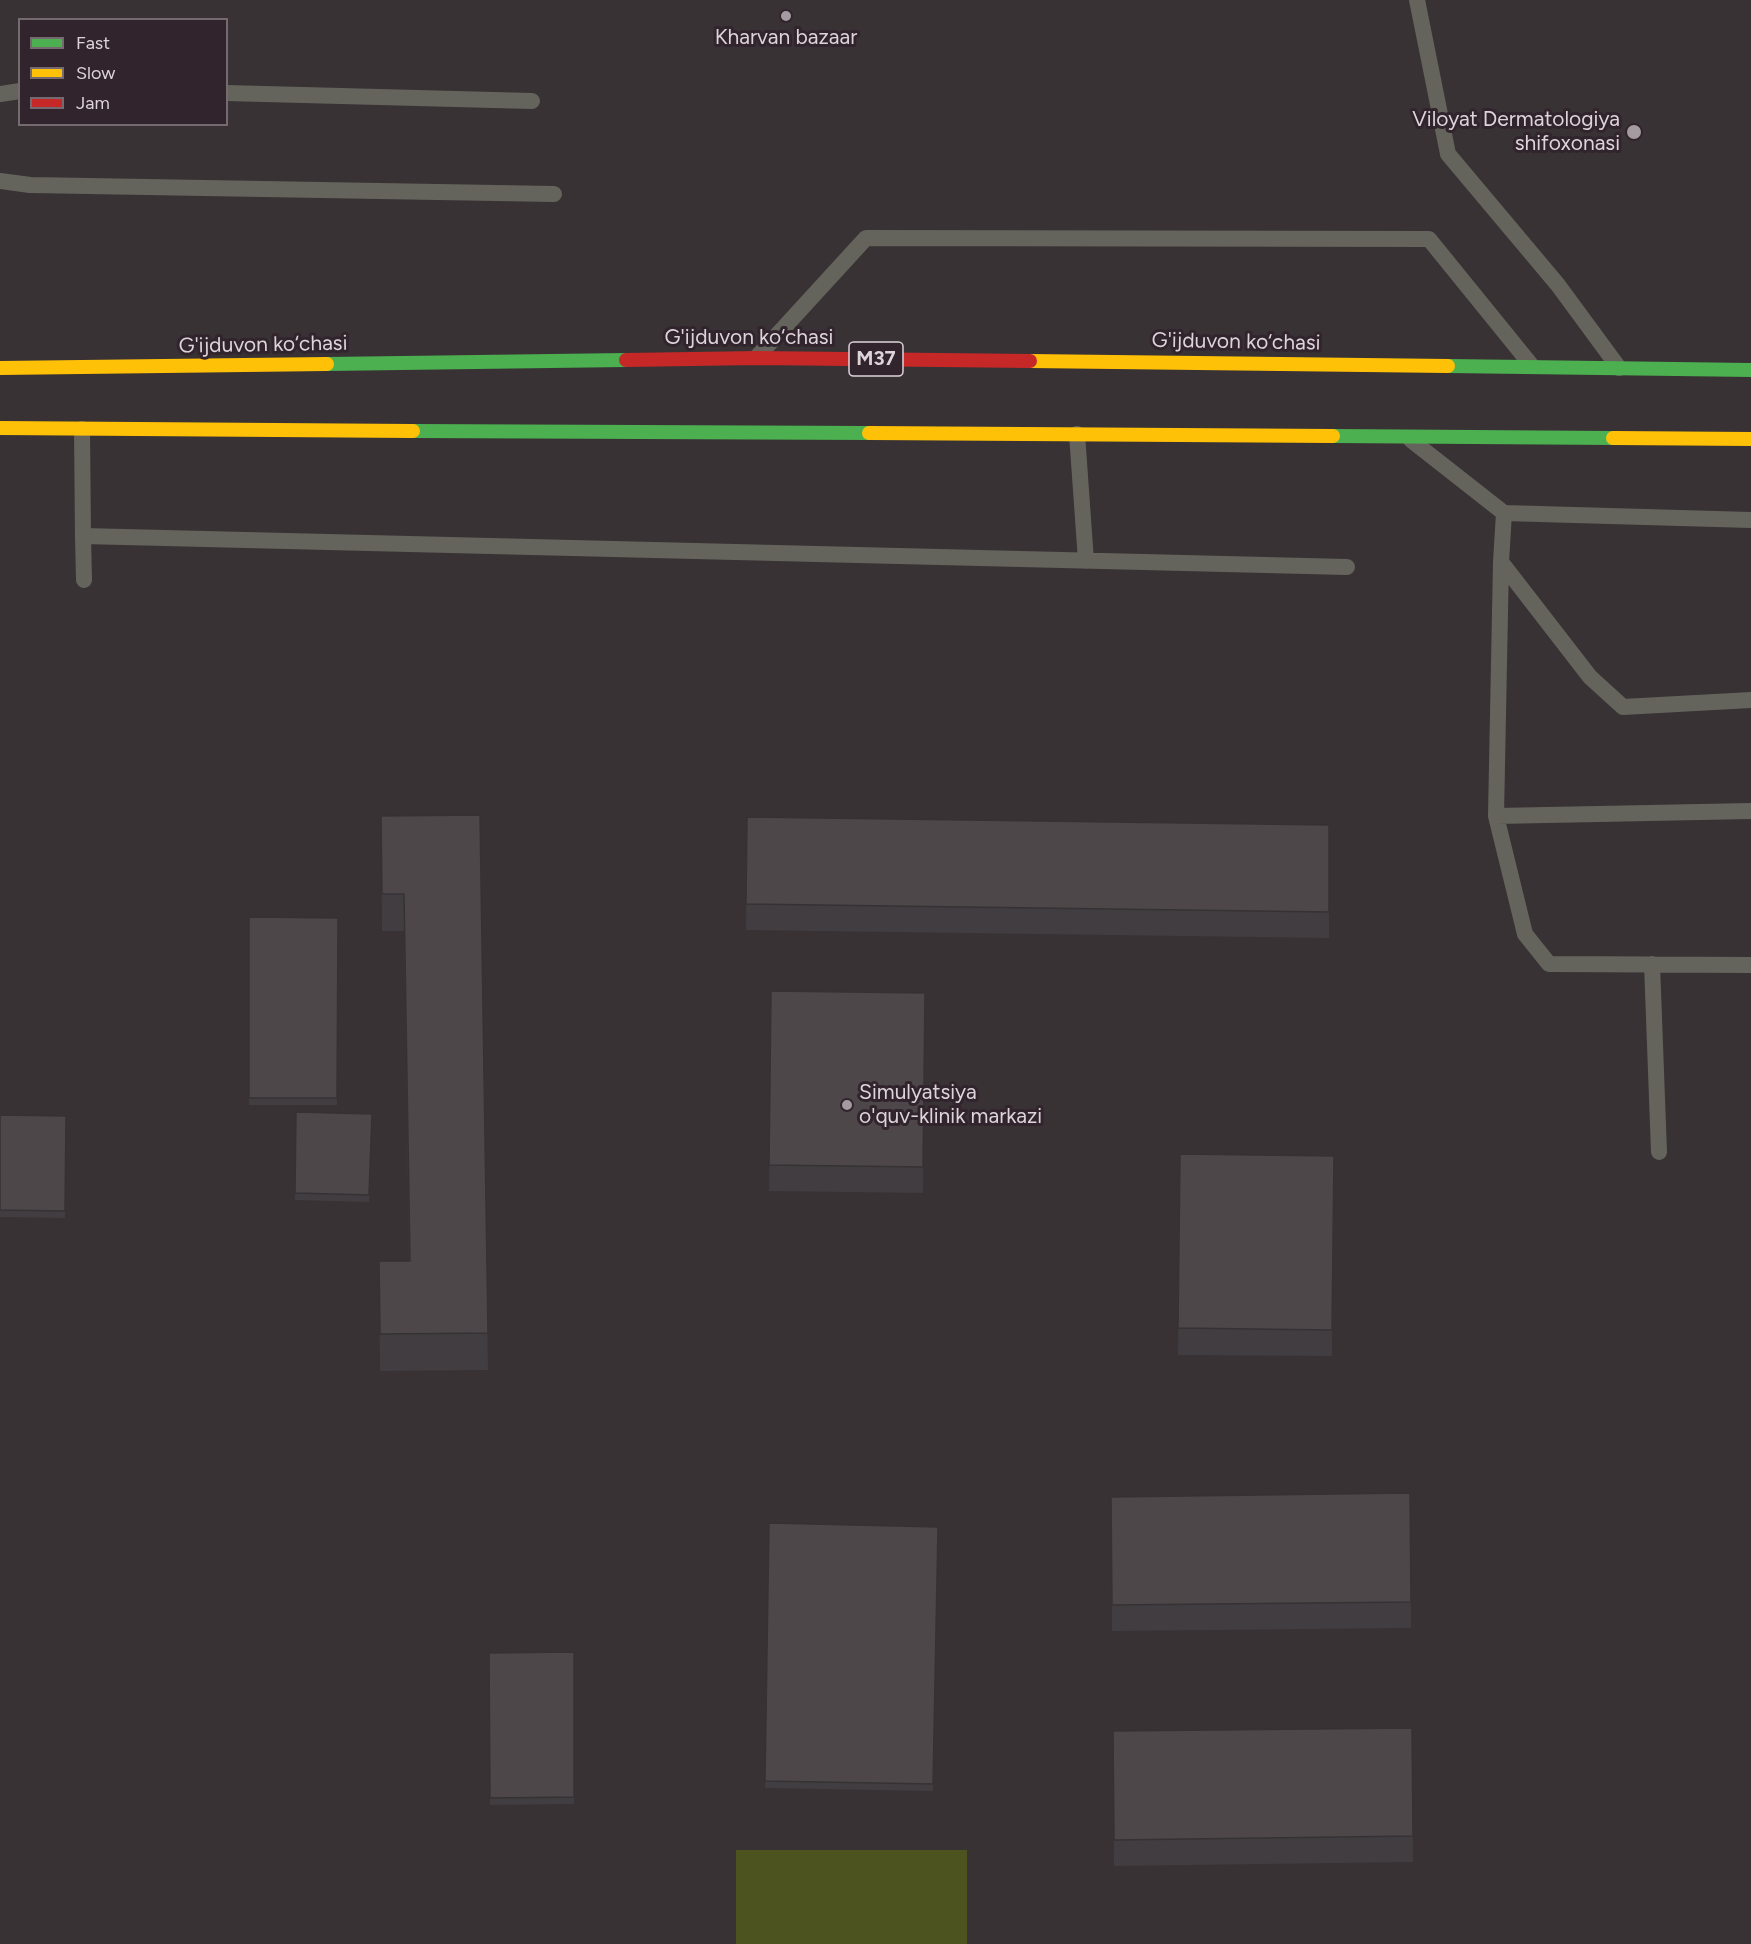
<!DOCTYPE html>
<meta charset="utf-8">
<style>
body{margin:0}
#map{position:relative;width:1751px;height:1944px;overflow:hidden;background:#383235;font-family:Figtree,sans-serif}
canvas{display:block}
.legend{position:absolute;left:18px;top:18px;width:210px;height:108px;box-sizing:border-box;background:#32242c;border:2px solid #766a71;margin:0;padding:8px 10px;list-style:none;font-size:18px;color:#ddd4d9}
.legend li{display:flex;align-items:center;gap:12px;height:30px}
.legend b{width:30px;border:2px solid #766a71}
</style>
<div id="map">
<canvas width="1751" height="1944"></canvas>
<ul class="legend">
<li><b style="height:8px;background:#4caf50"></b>Fast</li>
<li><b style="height:8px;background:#ffc107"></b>Slow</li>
<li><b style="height:8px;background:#c62828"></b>Jam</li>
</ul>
</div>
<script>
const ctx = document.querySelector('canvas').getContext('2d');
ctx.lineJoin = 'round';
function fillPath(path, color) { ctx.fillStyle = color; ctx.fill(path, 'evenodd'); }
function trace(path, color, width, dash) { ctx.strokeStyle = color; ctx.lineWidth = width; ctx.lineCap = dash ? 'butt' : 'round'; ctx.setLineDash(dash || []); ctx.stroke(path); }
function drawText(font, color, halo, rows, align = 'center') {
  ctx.font = font + ' Figtree,sans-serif'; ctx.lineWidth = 6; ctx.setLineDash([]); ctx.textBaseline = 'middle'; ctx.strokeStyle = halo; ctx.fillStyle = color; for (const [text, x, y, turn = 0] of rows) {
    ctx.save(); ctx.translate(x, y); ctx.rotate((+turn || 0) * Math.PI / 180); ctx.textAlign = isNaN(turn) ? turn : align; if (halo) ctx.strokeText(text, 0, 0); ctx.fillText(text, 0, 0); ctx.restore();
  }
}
fillPath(new Path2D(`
 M 736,1850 L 967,1850 L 967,1944 L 736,1944 Z`), '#4d531e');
trace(new Path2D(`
 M 1417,0 L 1448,154 L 1558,285 L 1619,368
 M 226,93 L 532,101
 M 0,94 L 20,91
 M 0,181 L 30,185 L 554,194
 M 757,357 L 866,238 L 1429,239 L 1532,366
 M 82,429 L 83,536 L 1347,567
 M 1077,434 L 1086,561
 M 1411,440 L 1504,513 L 1501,562 L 1590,677 L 1623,707 L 1751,700
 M 1504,513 L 1751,520
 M 83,536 L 84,580
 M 1501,562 L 1496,816 L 1525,934 L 1549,964 L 1751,965
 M 1496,816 L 1751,811
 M 1652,964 L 1659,1152`), '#64645c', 16);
trace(new Path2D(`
 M 327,364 L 626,360
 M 1448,366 L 1751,370
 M 413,431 L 869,433
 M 1333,436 L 1613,438`), '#4caf50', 14);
trace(new Path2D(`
 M 1030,361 L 1448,366
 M 0,368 L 327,364
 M 0,428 L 413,431
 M 869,433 L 1333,436
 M 1613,438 L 1751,439`), '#ffc107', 14);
trace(new Path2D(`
 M 626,360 L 757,358 L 1030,361`), '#c62828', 14);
fillPath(new Path2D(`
 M 480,815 L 488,1370 L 380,1371 L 379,1261 L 409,1261 L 404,931 L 382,931 L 381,816 Z
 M 747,817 L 1329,825 L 1329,938 L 746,930 Z
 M 249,917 L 338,918 L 337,1105 L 249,1105 Z
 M 771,991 L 925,993 L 923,1193 L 769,1191 Z
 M 296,1112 L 372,1114 L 369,1202 L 295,1200 Z
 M 0,1115 L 66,1116 L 65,1218 L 0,1217 Z
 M 1180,1154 L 1334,1156 L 1332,1356 L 1178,1355 Z
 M 1410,1493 L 1411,1628 L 1112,1631 L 1111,1497 Z
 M 769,1523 L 938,1527 L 933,1791 L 765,1788 Z
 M 574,1652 L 574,1804 L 490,1805 L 489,1653 Z
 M 1412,1728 L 1413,1862 L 1114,1866 L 1113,1731 Z`), '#423d40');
const building = new Path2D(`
 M 480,815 L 488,1333 L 380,1334 L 379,1261 L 410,1261 L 404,894 L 382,894 L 381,816 Z
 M 747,817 L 1329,825 L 1329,912 L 746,904 Z
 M 249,917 L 338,918 L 337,1098 L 249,1098 Z
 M 771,991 L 925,993 L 923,1167 L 769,1165 Z
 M 296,1112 L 372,1114 L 369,1195 L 295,1193 Z
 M 0,1115 L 66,1116 L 65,1211 L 0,1210 Z
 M 1180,1154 L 1334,1156 L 1332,1330 L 1178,1328 Z
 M 1410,1493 L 1411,1602 L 1112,1605 L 1111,1497 Z
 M 769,1523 L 938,1527 L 933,1784 L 765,1781 Z
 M 574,1652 L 574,1797 L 490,1798 L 489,1653 Z
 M 1412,1728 L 1413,1836 L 1114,1840 L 1113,1731 Z`);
fillPath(building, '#4d474a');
trace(building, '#363234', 1.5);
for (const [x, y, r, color] of [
 [786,16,6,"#a39ba0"],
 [1634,132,8,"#a39ba0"],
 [847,1105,6,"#a39ba0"]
]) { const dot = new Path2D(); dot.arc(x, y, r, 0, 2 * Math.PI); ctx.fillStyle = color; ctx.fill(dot); trace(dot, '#32242c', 2); }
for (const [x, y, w] of [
 [876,359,54]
]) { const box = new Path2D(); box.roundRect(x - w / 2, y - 17, w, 34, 4.5); ctx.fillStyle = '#32242c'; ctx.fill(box); trace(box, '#ddd4d9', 1.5); }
drawText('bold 20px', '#ddd4d9', null, [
 ["M37",876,359]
]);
drawText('21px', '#ddd4d9', '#32242c', [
 ["Kharvan bazaar",786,38],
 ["Viloyat Dermatologiya",1620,120,"right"],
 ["shifoxonasi",1620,144,"right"],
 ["Simulyatsiya",859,1093,"left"],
 ["o'quv-klinik markazi",859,1117,"left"]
]);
drawText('21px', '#ddd4d9', '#32242c', [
 ["G'ijduvon ko‘chasi",749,338],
 ["G'ijduvon ko‘chasi",1236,342,1],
 ["G'ijduvon ko‘chasi",263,345,-1]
]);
</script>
